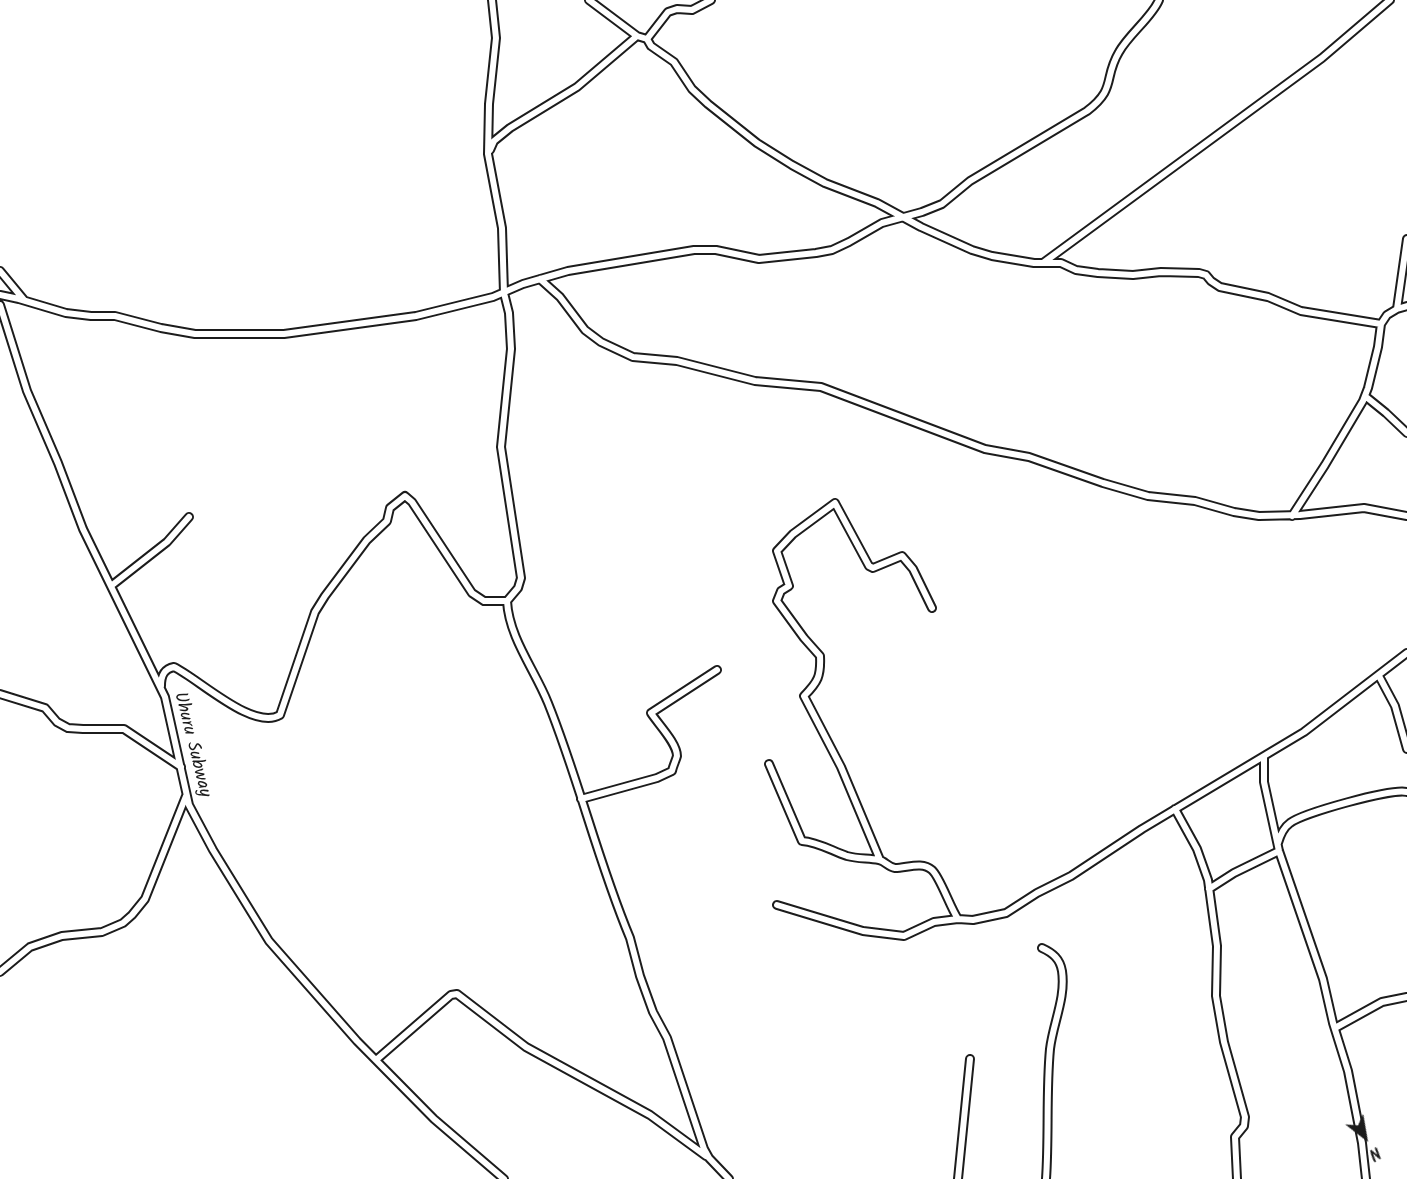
<!DOCTYPE html>
<style>
body{margin:0}
#map{position:relative;width:1407px;height:1179px;overflow:hidden;background:#fff;font-family:Kalam,sans-serif}
canvas{display:block}
.north{position:absolute;left:1335px;top:1107px;width:60px;height:60px;-webkit-text-stroke:4px #fff;paint-order:stroke;rotate:149deg;font-size:16px;font-weight:700;line-height:24px;text-align:center;color:#1c1c1c}
.north::after{content:'';display:block;margin:auto;width:21px;height:27px;background:#1c1c1c;clip-path:polygon(50% 0,100% 100%,50% 72%,0 100%)}
</style>
<div id="map">
<canvas width="1407" height="1179"></canvas>
<div class="north">N</div>
</div>
<script>
const ctx = document.querySelector('canvas').getContext('2d');
ctx.lineJoin = 'round';
function trace(path, color, width, dash) { ctx.strokeStyle = color; ctx.lineWidth = width; ctx.lineCap = dash ? 'butt' : 'round'; ctx.setLineDash(dash || []); ctx.stroke(path); }
function drawText(font, color, halo, rows, align = 'center') {
  ctx.font = font + ' Kalam,sans-serif'; ctx.lineWidth = 4.5; ctx.setLineDash([]); ctx.textBaseline = 'middle'; ctx.strokeStyle = halo; ctx.fillStyle = color; for (const [text, x, y, turn = 0] of rows) {
    ctx.save(); ctx.translate(x, y); ctx.rotate((+turn || 0) * Math.PI / 180); ctx.textAlign = isNaN(turn) ? turn : align; if (halo) ctx.strokeText(text, 0, 0); ctx.fillText(text, 0, 0); ctx.restore();
  }
}
const street = new Path2D(`
 M 492,0 L 496,38 L 489,104 L 488,154 L 502,228 L 504,293 L 509,313 L 511,349 L 501,447 L 521,578 L 518,588 L 507,601 C 509,638 535,670 548,703 C 579,780 598,862 630,938 L 640,976 L 653,1012 L 667,1038 L 704,1149 L 709,1158 L 729,1179
 M 589,0 L 637,36
 M 647,39 L 668,12 L 677,9 L 692,10 L 711,0
 M 490,150 L 494,141 L 510,128 L 577,87 L 637,36 L 647,39 L 651,46 L 674,62 L 692,89 L 708,104 L 757,143 L 792,165 L 825,183 L 877,203 L 921,227 L 972,250 L 992,256 L 1034,263 L 1043,263 L 1322,58 L 1390,0
 M 1043,263 L 1061,263 L 1076,270 L 1098,273 L 1133,275 L 1161,272 L 1199,273 L 1206,275 L 1211,281 L 1220,287 L 1268,297 L 1301,311 L 1381,324
 M 0,271 L 24,300
 M 540,279 L 560,297 L 585,330 L 601,342 L 633,357 L 677,361 L 755,381 L 821,387 L 985,449 L 1029,457 L 1103,483 L 1148,496 L 1195,501 L 1234,512 L 1259,516 L 1300,515 L 1364,508 L 1407,516
 M 0,295 L 19,299 L 66,313 L 91,316 L 115,316 L 161,328 L 195,334 L 284,334 L 416,316 L 493,297 L 523,284 L 568,271 L 694,250 L 716,250 L 759,259 L 816,253 L 832,250 L 849,242 L 882,223 L 922,212 L 942,204 L 970,181 L 1087,111 C 1117,88 1103,79 1119,52 C 1129,34 1152,17 1159,0
 M 0,305 L 27,391 L 58,463 L 83,529 L 165,697 L 189,805 L 213,850 L 269,941 L 357,1041 L 434,1119 L 504,1179
 M 1397,309 L 1407,306
 M 1365,396 L 1386,413 L 1407,433
 M 1292,516 L 1325,465 L 1363,401 L 1368,388 L 1378,347 L 1381,324 L 1387,315 L 1397,309 L 1407,239
 M 111,586 L 167,542 L 189,517
 M 1379,676 L 1395,706 L 1407,749
 M 161,686 C 161,676 164,669 174,667 C 199,679 253,731 280,715 L 315,612 L 325,596 L 367,540 L 387,521 L 390,508 L 405,496 L 412,502 L 472,593 L 484,601 L 507,601
 M 0,694 L 45,708 L 57,722 L 68,728 L 83,729 L 124,729 L 181,767
 M 1264,757 L 1264,782 L 1279,851 L 1323,979 L 1333,1023 L 1348,1071 L 1362,1143 L 1366,1179
 M 769,764 L 802,841 C 818,842 832,851 847,856 C 858,859 868,858 879,860 C 885,861 888,867 895,868 C 907,868 922,861 932,870 C 940,877 950,907 958,919 L 973,920 L 1006,913 L 1037,893 L 1071,876 L 1142,829 L 1304,732 L 1407,653
 M 581,799 L 657,778 L 672,771 C 673,766 676,760 677,756 C 677,743 658,724 651,713 L 717,670
 M 1175,809 L 1197,849 L 1208,880 L 1217,946 L 1216,996 L 1224,1042 L 1245,1117 L 1244,1126 L 1235,1137 L 1237,1179
 M 1278,843 C 1280,836 1283,828 1290,823 C 1303,813 1392,788 1407,792
 M 880,860 L 841,767 L 804,696 C 818,682 821,676 820,656 L 804,638 L 777,601 L 781,591 L 789,586 L 777,551 L 793,534 L 835,503 L 869,566 L 873,568 L 902,556 L 913,569 L 932,608
 M 1209,889 L 1234,873 L 1279,851
 M 777,905 L 863,931 L 904,936 L 934,922 L 958,919
 M 1042,948 C 1053,953 1060,959 1062,971 C 1066,998 1053,1023 1050,1049 C 1046,1092 1049,1136 1046,1179
 M 0,972 L 30,947 L 62,936 L 102,932 L 123,923 L 132,915 L 145,899 L 186,796
 M 1335,1028 L 1382,1002 L 1407,997
 M 376,1060 L 451,995 L 457,994 L 526,1047 L 650,1115 L 706,1156
 M 958,1179 L 970,1059`);
trace(street, '#1c1c1c', 10);
trace(street, '#fff', 6);
drawText('18px', '#1c1c1c', '#fff', [
 ["Uhuru Subway",191,745,76]
]);
</script>
